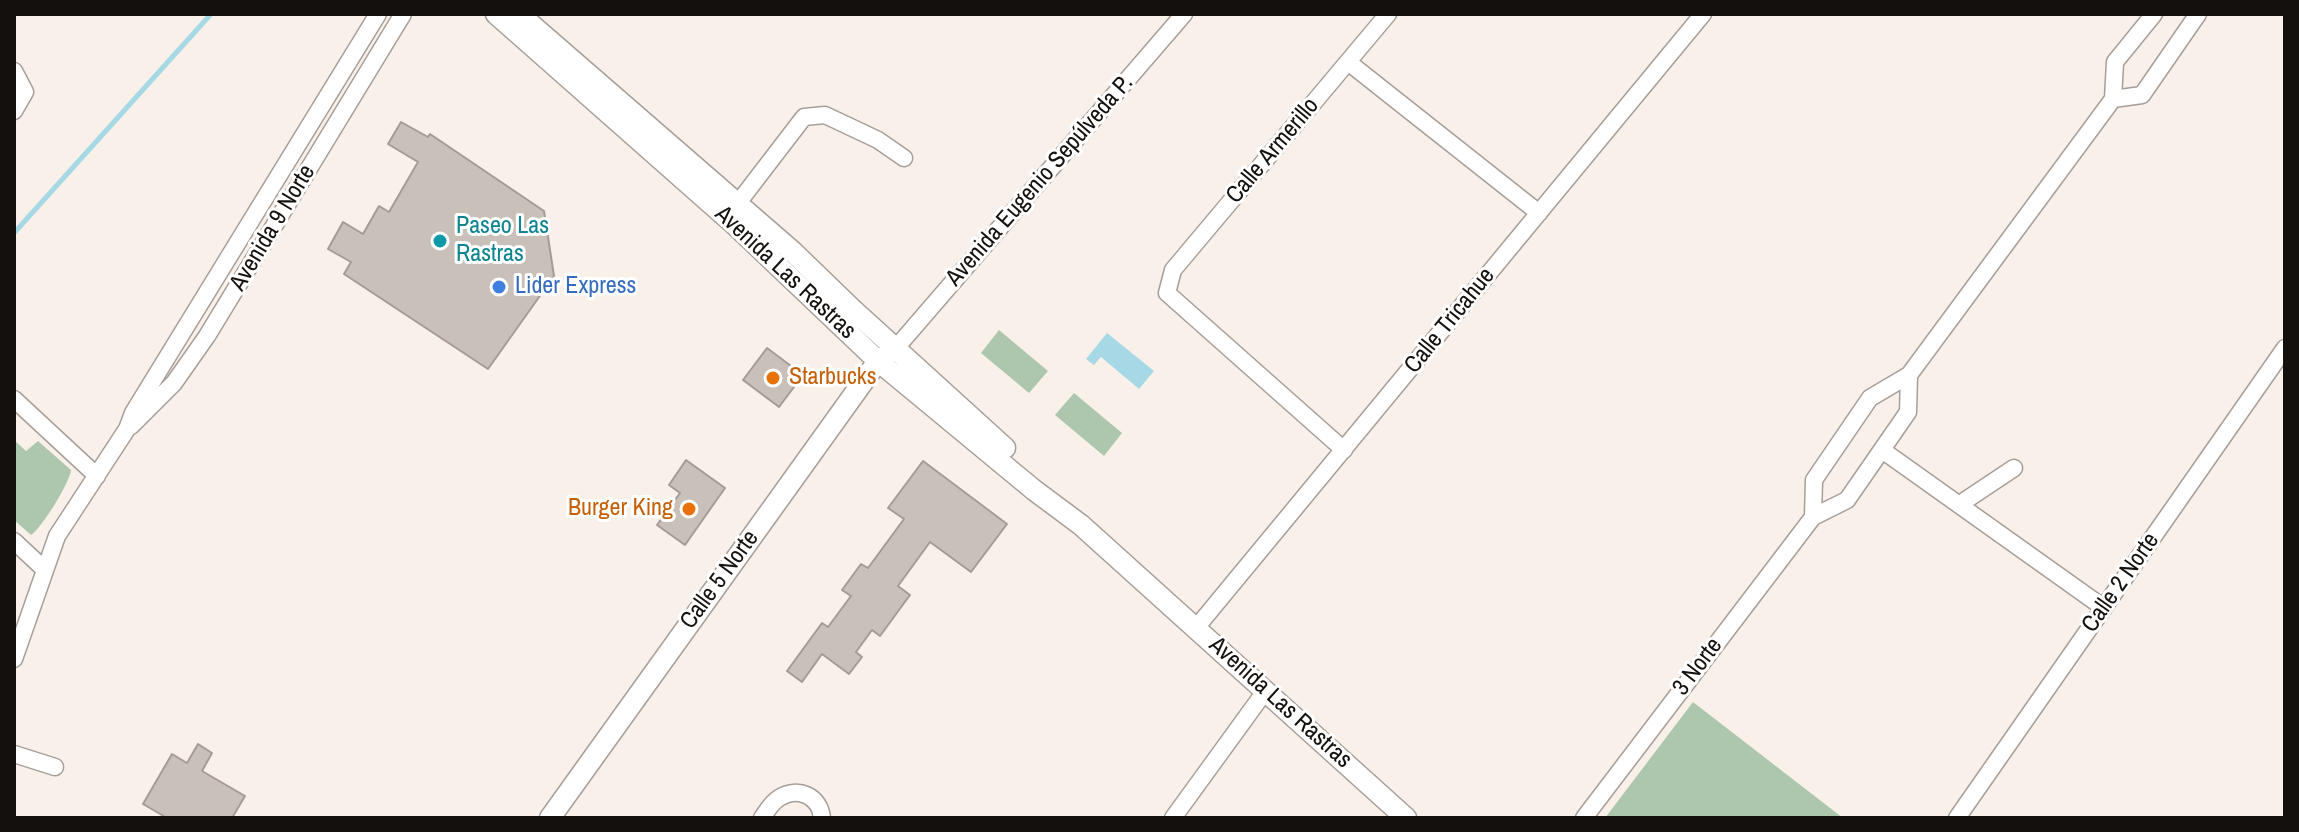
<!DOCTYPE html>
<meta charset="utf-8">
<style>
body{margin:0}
#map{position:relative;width:2299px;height:832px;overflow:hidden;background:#faf0ea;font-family:"Archivo Narrow",sans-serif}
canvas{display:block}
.frame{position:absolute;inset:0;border:16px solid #14100e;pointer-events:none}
</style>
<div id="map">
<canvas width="2299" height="832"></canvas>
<div class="frame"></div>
</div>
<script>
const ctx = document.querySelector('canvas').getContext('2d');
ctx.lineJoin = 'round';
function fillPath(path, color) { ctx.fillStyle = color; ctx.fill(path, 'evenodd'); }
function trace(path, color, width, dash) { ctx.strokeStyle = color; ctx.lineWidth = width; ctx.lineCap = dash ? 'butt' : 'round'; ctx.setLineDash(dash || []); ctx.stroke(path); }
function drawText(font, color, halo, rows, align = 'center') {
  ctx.font = font + ' "Archivo Narrow",sans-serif'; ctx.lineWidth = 6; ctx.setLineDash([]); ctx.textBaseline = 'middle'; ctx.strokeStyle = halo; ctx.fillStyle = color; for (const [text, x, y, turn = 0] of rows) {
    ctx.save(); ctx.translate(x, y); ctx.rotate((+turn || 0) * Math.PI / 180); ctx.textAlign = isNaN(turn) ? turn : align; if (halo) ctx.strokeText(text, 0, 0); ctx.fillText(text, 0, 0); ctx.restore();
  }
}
fillPath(new Path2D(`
 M 999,330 L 1048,371 L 1029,393 L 981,353 Z
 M 1074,393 L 1122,433 L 1104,456 L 1055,415 Z
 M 14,440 L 26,451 L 38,441 L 71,470 C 70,482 42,528 31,535 L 14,520 Z
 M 1693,702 L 1843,818 L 1605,818 Z`), '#adc7ae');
fillPath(new Path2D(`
 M 1107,333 L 1154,371 L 1139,389 L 1101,357 L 1094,365 L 1086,359 Z`), '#a6d9e5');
trace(new Path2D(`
 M 14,233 L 211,14`), '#a6d9e5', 5);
const building = new Path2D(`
 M 401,122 L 428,137 L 430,134 L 544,211 L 554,276 L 488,369 L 344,274 L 351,262 L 328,249 L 343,222 L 363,234 L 379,206 L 389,212 L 418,162 L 388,144 Z
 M 767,348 L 803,375 L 779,407 L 743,380 Z
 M 686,460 L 725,488 L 685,545 L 657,525 L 680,493 L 669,485 Z
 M 923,461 L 1007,524 L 971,572 L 930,542 L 898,586 L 910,595 L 880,636 L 872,630 L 856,652 L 862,657 L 849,674 L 822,654 L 802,682 L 787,671 L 822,623 L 828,627 L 851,596 L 842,590 L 861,564 L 868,568 L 904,519 L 888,508 Z
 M 198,744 L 212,753 L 202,771 L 245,796 L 232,818 L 167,818 L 143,804 L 172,754 L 187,763 Z`);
fillPath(building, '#cac0ba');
trace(building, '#a59b96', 2);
const minor = new Path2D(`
 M 1348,62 L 1539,213
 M 14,71 L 25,92 L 14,111
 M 2113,99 L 2142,95 L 2198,14
 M 738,203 L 804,117 L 825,115 L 878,140 L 904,158
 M 896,348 L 1184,14
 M 14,399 L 97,476
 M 131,426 L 174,383 L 207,336 L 403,14
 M 1344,450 L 1167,293 L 1173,270 L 1388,14
 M 1882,450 L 2104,608
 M 1960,504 L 2014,468
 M 1813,517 L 1814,480 L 1870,398 L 1909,375 L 2113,99 L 2115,62 L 2154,14
 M 14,541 L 44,569
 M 1196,628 L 1703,14
 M 14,659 L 57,536 L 127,429 L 133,413 L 378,14
 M 14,754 L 55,767
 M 762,818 C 767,811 771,803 779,798 C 798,786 820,796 822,818
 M 1173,818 L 1266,690
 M 1584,818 L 1813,517 L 1847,500 L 1908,412 L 1909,375
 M 1957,818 L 2285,348`);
const tertiary = new Path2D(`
 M 496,14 L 735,225 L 878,361 L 1034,490 L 1081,525 L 1406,818
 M 519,14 L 792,251 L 852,309 L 1005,448
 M 550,818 L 878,361 L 887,355`);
trace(minor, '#a79e98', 19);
trace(tertiary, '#a79e98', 23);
trace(minor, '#fff', 16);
trace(tertiary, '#fff', 20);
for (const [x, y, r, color] of [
 [440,241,8,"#0f9aa8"],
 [499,287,8,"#3f7fe0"],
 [773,378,8,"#e8710a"],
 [689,509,8,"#e8710a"]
]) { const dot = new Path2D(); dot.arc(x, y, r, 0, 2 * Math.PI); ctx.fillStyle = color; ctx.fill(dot); trace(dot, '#fff', 3); }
drawText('24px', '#14100e', '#fff', [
 ["Calle Armerillo",1273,151,-50],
 ["Avenida Eugenio Sepúlveda P.",1040,181,-49],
 ["Avenida 9 Norte",273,228,-59],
 ["Avenida Las Rastras",785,273,43],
 ["Calle Tricahue",1450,321,-51],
 ["Calle 5 Norte",720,580,-54],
 ["Calle 2 Norte",2121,583,-55],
 ["3 Norte",1698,667,-53],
 ["Avenida Las Rastras",1280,703,42]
]);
drawText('24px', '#0d838f', '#fff', [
 ["Paseo Las",456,227],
 ["Rastras",456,255]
], 'left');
drawText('24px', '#366cbe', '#fff', [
 ["Lider Express",515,287]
], 'left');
drawText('24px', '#c56008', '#fff', [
 ["Starbucks",789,378],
 ["Burger King",673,509,"right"]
], 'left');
</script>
